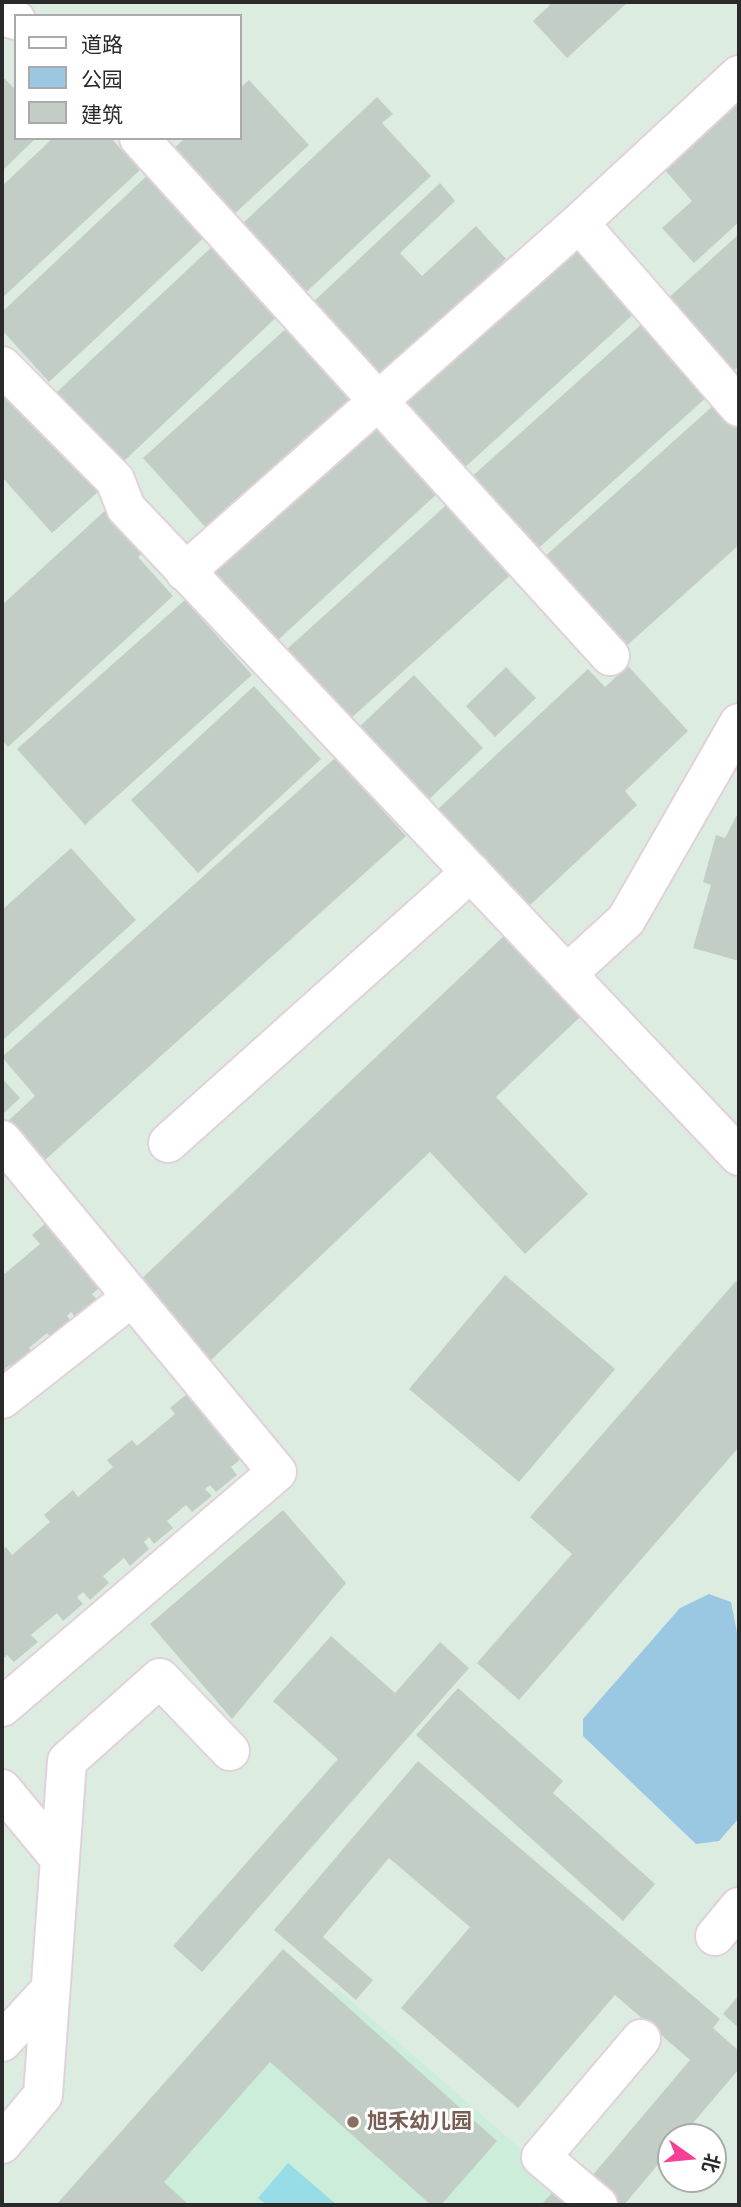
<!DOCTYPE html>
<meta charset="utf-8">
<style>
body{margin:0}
#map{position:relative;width:741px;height:2207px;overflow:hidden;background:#dcece1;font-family:Rubik,"Noto Sans SC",sans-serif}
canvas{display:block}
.frame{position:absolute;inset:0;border:4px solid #2a2a2a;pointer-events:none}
.legend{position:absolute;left:14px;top:14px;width:228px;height:126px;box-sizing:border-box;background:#fff;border:2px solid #aaa;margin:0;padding:9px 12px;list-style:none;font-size:21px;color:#2a2a2a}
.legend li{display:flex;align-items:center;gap:14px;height:35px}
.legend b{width:35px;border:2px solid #aaa}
.north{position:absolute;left:657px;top:2123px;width:70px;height:70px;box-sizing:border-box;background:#fff;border:2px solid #aaa;border-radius:50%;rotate:105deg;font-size:19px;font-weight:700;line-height:28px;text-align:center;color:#2a2a2a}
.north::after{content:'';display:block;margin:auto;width:24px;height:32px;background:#f54096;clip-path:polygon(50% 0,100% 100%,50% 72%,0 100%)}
</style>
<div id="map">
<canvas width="741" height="2207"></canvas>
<div class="frame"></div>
<ul class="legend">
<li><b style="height:9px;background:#fff"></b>道路</li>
<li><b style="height:19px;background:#9ac7e1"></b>公园</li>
<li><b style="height:19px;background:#c2cec5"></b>建筑</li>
</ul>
<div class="north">北</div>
</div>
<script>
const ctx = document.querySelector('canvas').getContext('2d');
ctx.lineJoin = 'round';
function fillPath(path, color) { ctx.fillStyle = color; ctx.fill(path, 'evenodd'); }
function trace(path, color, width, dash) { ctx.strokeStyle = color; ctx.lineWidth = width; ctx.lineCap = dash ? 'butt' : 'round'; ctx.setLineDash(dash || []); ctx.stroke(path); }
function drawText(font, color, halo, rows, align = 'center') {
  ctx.font = font + ' Rubik,"Noto Sans SC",sans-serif'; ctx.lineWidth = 6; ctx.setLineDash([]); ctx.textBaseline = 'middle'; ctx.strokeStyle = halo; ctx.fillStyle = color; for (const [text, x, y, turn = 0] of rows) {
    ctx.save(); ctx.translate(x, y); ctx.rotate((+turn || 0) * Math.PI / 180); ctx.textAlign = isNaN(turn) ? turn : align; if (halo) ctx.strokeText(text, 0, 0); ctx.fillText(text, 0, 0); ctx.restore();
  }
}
fillPath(new Path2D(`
 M 336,1988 L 585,2205 L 143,2205 Z`), '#ccedd9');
fillPath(new Path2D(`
 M 709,1594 L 731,1602 L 739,1642 L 739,1818 L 719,1841 L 696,1844 L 583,1736 L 583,1719 L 680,1608 Z`), '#9ac7e1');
fillPath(new Path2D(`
 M 288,2163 L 337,2205 L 267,2205 L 258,2198 Z`), '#96dde8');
fillPath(new Path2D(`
 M 547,2 L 628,2 L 567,58 L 533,21 L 550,5 Z
 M 2,76 L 16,90 L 16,138 L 36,138 L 2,171 Z
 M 249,80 L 309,145 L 230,218 L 170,152 L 185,138 L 240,138 L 240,88 Z
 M 739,89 L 739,222 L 694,263 L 662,228 L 692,201 L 658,162 Z
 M 377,97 L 393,114 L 382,123 L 431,176 L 303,295 L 240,226 Z
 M 53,138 L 111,138 L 140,170 L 2,298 L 2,186 Z
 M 153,170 L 210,232 L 49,382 L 2,330 L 2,312 Z
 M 440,183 L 455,201 L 400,253 L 422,276 L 476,226 L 506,259 L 378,378 L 310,305 Z
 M 739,234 L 739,366 L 729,375 L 665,301 Z
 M 568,237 L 636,312 L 462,470 L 394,394 Z
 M 217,242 L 282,312 L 123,462 L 57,392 Z
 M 643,323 L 708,396 L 533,553 L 468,480 Z
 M 290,325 L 355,397 L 208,530 L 143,458 Z
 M 2,384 L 98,492 L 52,533 L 2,477 Z
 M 715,404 L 739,430 L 739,545 L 623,649 L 542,559 Z
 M 374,418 L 440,491 L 278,640 L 211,568 Z
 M 453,499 L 516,570 L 349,720 L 286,650 Z
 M 108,508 L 146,551 L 138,557 L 173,596 L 8,747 L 2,740 L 2,605 Z
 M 185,600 L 252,675 L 85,825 L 17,749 Z
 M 628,666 L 688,731 L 625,791 L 637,805 L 526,909 L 436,811 L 588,669 L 605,687 Z
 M 506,667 L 536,698 L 495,737 L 466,706 Z
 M 414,675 L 483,748 L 426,802 L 357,729 Z
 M 254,686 L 321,759 L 198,873 L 131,800 Z
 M 335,758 L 406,836 L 45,1160 L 9,1120 L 35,1096 L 2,1057 Z
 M 739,811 L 739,961 L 693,948 L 711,885 L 703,882 L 716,835 L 725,838 Z
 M 71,848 L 136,920 L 2,1041 L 2,910 Z
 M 505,935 L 581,1016 L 496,1097 L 588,1194 L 525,1254 L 430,1152 L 211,1360 L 138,1282 Z
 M 2,1078 L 20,1098 L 4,1113 L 2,1111 Z
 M 48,1221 L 102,1286 L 92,1294 L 99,1302 L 77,1320 L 71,1312 L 67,1316 L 73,1323 L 53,1340 L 47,1333 L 29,1348 L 35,1356 L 16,1372 L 10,1365 L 5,1369 L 11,1376 L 2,1384 L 2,1276 L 40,1244 L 32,1235 Z
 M 505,1275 L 615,1369 L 519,1482 L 409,1389 Z
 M 736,1281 L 739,1284 L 739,1447 L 519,1700 L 477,1663 L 572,1554 L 530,1517 Z
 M 187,1394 L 241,1459 L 231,1467 L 237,1475 L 216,1492 L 210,1485 L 205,1489 L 212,1496 L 192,1512 L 186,1505 L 167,1521 L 173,1528 L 154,1544 L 149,1537 L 144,1542 L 149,1549 L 130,1566 L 124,1558 L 103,1576 L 109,1583 L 90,1600 L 83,1592 L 77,1597 L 83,1604 L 63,1621 L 57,1613 L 31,1635 L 38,1642 L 14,1662 L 7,1655 L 2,1660 L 2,1550 L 6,1547 L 12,1555 L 50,1522 L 44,1515 L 73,1490 L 78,1497 L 113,1467 L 107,1460 L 132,1440 L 137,1446 L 175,1414 L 170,1408 Z
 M 283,1510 L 346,1583 L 232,1719 L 150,1624 Z
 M 331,1636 L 395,1693 L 440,1642 L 469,1668 L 202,1972 L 173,1946 L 338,1759 L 273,1701 Z
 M 458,1688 L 563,1781 L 553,1793 L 655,1884 L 623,1921 L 416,1735 Z
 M 418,1761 L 720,2019 L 713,2028 L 739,2051 L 739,2069 L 681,2137 L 671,2137 L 671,2149 L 624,2205 L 613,2205 L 586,2183 L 690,2060 L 615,1995 L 518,2108 L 401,2008 L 470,1927 L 389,1858 L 323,1937 L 373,1980 L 356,2000 L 274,1930 Z
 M 283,1949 L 497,2141 L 441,2205 L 431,2205 L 270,2062 L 164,2182 L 189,2205 L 56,2205 Z
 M 739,1995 L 739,2028 L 723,2014 Z
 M 552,2193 L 566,2205 L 541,2205 Z`), '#c2cec5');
const minor = new Path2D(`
 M 2,16 L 16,20
 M 139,138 L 610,656
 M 579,223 L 739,407
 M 2,366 L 115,480 L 126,508 L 739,1156
 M 185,572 L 579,223 L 739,75
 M 567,974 L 626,920 L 739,723
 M 2,1140 L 277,1472 L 2,1707
 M 168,1143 L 471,872
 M 2,1399 L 132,1297
 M 2,1789 L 60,1859
 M 715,1936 L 739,1907
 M 2,2042 L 50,1990
 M 2,2144 L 43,2095 L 67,1761 L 160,1678 L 230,1751
 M 598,2205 L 541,2157 L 641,2039`);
trace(minor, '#e2d1da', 42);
trace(minor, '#fff', 38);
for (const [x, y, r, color] of [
 [353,2122,7,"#8d6e63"]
]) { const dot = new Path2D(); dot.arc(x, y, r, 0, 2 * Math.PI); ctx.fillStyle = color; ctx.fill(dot); trace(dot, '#fff', 2.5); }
drawText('bold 21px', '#785e54', '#fff', [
 ["旭禾幼儿园",367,2122]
], 'left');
</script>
